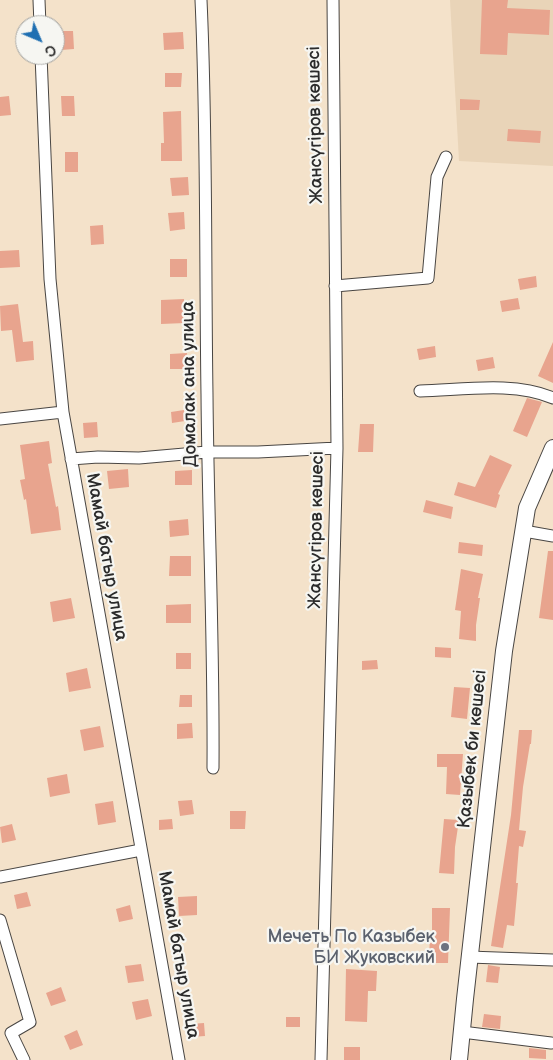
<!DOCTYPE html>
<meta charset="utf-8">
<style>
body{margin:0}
#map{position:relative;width:553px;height:1060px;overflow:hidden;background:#f4e2ca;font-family:"Balsamiq Sans",sans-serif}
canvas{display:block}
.north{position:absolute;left:15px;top:15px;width:50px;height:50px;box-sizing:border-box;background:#f6f6f2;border:1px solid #a5a5a2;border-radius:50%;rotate:135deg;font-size:14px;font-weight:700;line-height:20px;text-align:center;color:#2b2b2b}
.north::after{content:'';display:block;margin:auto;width:18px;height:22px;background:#1f6fb2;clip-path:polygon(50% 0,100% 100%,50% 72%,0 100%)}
</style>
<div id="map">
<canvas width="553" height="1060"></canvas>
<div class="north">С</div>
</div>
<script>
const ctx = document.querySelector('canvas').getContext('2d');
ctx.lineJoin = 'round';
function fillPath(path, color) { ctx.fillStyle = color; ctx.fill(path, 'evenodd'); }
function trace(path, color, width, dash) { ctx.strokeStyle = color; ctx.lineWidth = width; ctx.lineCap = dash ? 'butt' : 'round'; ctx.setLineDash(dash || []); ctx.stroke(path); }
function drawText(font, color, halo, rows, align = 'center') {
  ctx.font = font + ' "Balsamiq Sans",sans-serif'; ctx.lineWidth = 4.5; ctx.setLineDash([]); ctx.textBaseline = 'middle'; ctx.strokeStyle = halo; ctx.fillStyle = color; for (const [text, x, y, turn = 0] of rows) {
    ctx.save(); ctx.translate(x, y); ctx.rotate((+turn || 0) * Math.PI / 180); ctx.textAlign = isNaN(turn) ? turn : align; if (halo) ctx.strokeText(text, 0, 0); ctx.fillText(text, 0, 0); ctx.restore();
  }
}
fillPath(new Path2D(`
 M 450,0 L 553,0 L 553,166 L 459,161 Z`), '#e9d4b8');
fillPath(new Path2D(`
 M 482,0 L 508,0 L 507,8 L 550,10 L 549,35 L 508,33 L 507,55 L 480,54 Z
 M 61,31 L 73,31 L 74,49 L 61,50 Z
 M 183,32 L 184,49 L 164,50 L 163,33 Z
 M 165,73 L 182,73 L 181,87 L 165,87 Z
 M 9,96 L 11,115 L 0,116 L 0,97 Z
 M 61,96 L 74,96 L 75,116 L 62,116 Z
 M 460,99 L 480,100 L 479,110 L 460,110 Z
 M 181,111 L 182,161 L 161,161 L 161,143 L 164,143 L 163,112 Z
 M 508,129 L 541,131 L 540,143 L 507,141 Z
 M 65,152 L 78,152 L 78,172 L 65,172 Z
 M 188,177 L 189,195 L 172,196 L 170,178 Z
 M 184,212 L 185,229 L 170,231 L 168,213 Z
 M 103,225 L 104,244 L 91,245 L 90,226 Z
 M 19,250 L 20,267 L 0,268 L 0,251 Z
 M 170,259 L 187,259 L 187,277 L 170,277 Z
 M 536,276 L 537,287 L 520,290 L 518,279 Z
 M 518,298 L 520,309 L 502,312 L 500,301 Z
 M 184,299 L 185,323 L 161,324 L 161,300 Z
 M 18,304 L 23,342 L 33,341 L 34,360 L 16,362 L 12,330 L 1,331 L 0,306 Z
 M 553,342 L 553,383 L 538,376 Z
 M 435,346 L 436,357 L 419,360 L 417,349 Z
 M 187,353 L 188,369 L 170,369 L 170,354 Z
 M 493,357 L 495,368 L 478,371 L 476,360 Z
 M 527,398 L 542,402 L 527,437 L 513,431 Z
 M 184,410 L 185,421 L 172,423 L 171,412 Z
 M 97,422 L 98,437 L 84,438 L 83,423 Z
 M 360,424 L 374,424 L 373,452 L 358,452 Z
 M 49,441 L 52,463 L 48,464 L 56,507 L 58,506 L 61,530 L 31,534 L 26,499 L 24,500 L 20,480 L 25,479 L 20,445 Z
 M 490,455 L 512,465 L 498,494 L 500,495 L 496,508 L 454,495 L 458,482 L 475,487 Z
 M 128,469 L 129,487 L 109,489 L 107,471 Z
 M 192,470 L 192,485 L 175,485 L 175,471 Z
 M 426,500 L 453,507 L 451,519 L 423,512 Z
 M 188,519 L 189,535 L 170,537 L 169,521 Z
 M 459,542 L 483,545 L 482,556 L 458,553 Z
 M 548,551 L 553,551 L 553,620 L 539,618 Z
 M 170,556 L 191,556 L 191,576 L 169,576 Z
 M 461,569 L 483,574 L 478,598 L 480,598 L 476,625 L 476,641 L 459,639 L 461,611 L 455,610 Z
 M 71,598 L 75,618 L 53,622 L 50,602 Z
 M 191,604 L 191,623 L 166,623 L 166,605 Z
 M 435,647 L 451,648 L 451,658 L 435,657 Z
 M 176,653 L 191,653 L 191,669 L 176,669 Z
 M 377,660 L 378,669 L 362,670 L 362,661 Z
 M 87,668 L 91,688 L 69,692 L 66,673 Z
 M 454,687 L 470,688 L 467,719 L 451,717 Z
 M 180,695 L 192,695 L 192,707 L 179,707 Z
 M 192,723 L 193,738 L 177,739 L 177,724 Z
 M 100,726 L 104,747 L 84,751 L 80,730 Z
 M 519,730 L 532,730 L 531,744 L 530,744 L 523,787 L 519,830 L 526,831 L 523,847 L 519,846 L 516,883 L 518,883 L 514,926 L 507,925 L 503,948 L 491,946 L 511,815 Z
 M 437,754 L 463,754 L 460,795 L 446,794 L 447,767 L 437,767 Z
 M 67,774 L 70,793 L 50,797 L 47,778 Z
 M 192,800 L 194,814 L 180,816 L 178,801 Z
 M 113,801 L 116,822 L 98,825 L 95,804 Z
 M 230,811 L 246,811 L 245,829 L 230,829 Z
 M 172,819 L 173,829 L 159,830 L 159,820 Z
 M 444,819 L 459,820 L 455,847 L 454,874 L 439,873 Z
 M 12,824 L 16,840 L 2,843 L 0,827 Z
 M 27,892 L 31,906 L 17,909 L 14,895 Z
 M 197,896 L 197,915 L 179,916 L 178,897 Z
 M 130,905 L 133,919 L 119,922 L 116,909 Z
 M 432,908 L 450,908 L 448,963 L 429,963 L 430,933 L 432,933 Z
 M 141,964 L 144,981 L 128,983 L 125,966 Z
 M 488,965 L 500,967 L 498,983 L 486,982 Z
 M 346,969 L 377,971 L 376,991 L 368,991 L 367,1022 L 345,1021 Z
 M 61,987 L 66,1001 L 51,1006 L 46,993 Z
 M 148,999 L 152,1016 L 136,1020 L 132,1002 Z
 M 484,1014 L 501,1016 L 500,1029 L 482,1027 Z
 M 286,1017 L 300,1017 L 300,1027 L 286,1027 Z
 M 204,1023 L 205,1036 L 191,1037 L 190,1024 Z
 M 77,1030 L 83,1045 L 70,1050 L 64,1036 Z
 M 344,1047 L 360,1047 L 360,1060 L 344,1060 Z
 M 529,1048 L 546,1050 L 546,1059 L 529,1058 Z`), '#e8a48e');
const street = new Path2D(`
 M 39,0 L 40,25
 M 201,0 C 207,131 205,262 207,394 C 208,518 214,643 213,768
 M 41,55 L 50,279 L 63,412 L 179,1060
 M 335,286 L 428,278 L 437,177 L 446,157
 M 420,391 C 462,390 514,381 553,398
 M 0,419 L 63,412
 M 71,459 L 98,457 L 139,458 L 207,452 L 258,452 L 337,448
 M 524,531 L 553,536
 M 0,877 L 141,850
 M 0,920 L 30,1022 L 11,1033 L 24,1060
 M 469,957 L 553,960
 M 462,1032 L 551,1043
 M 321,1060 L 337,448 L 333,0`);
const secondary = new Path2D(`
 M 459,1060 L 465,999 L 504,651 L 527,508 L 553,448`);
trace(street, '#494643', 13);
trace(secondary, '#494643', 18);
trace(street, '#fff', 11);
trace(secondary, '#fff', 16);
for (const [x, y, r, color] of [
 [445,947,5,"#6b7280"]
]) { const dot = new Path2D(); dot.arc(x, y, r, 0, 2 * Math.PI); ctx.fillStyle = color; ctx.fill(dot); trace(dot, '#f6f6f2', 2); }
drawText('18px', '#2b2b2b', '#f6f6f2', [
 ["Жансүгіров көшесі",316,125,-91],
 ["Домалак ана улица",190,384,-91],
 ["Жансүгіров көшесі",317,530,-89],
 ["Мамай батыр улица",106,557,80],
 ["Қазыбек би көшесі",473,749,-84],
 ["Мамай батыр улица",178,955,80]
]);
drawText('18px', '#5b616d', '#f6f6f2', [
 ["Мечеть По Казыбек",435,937],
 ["БИ Жуковский",435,958]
], 'right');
</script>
